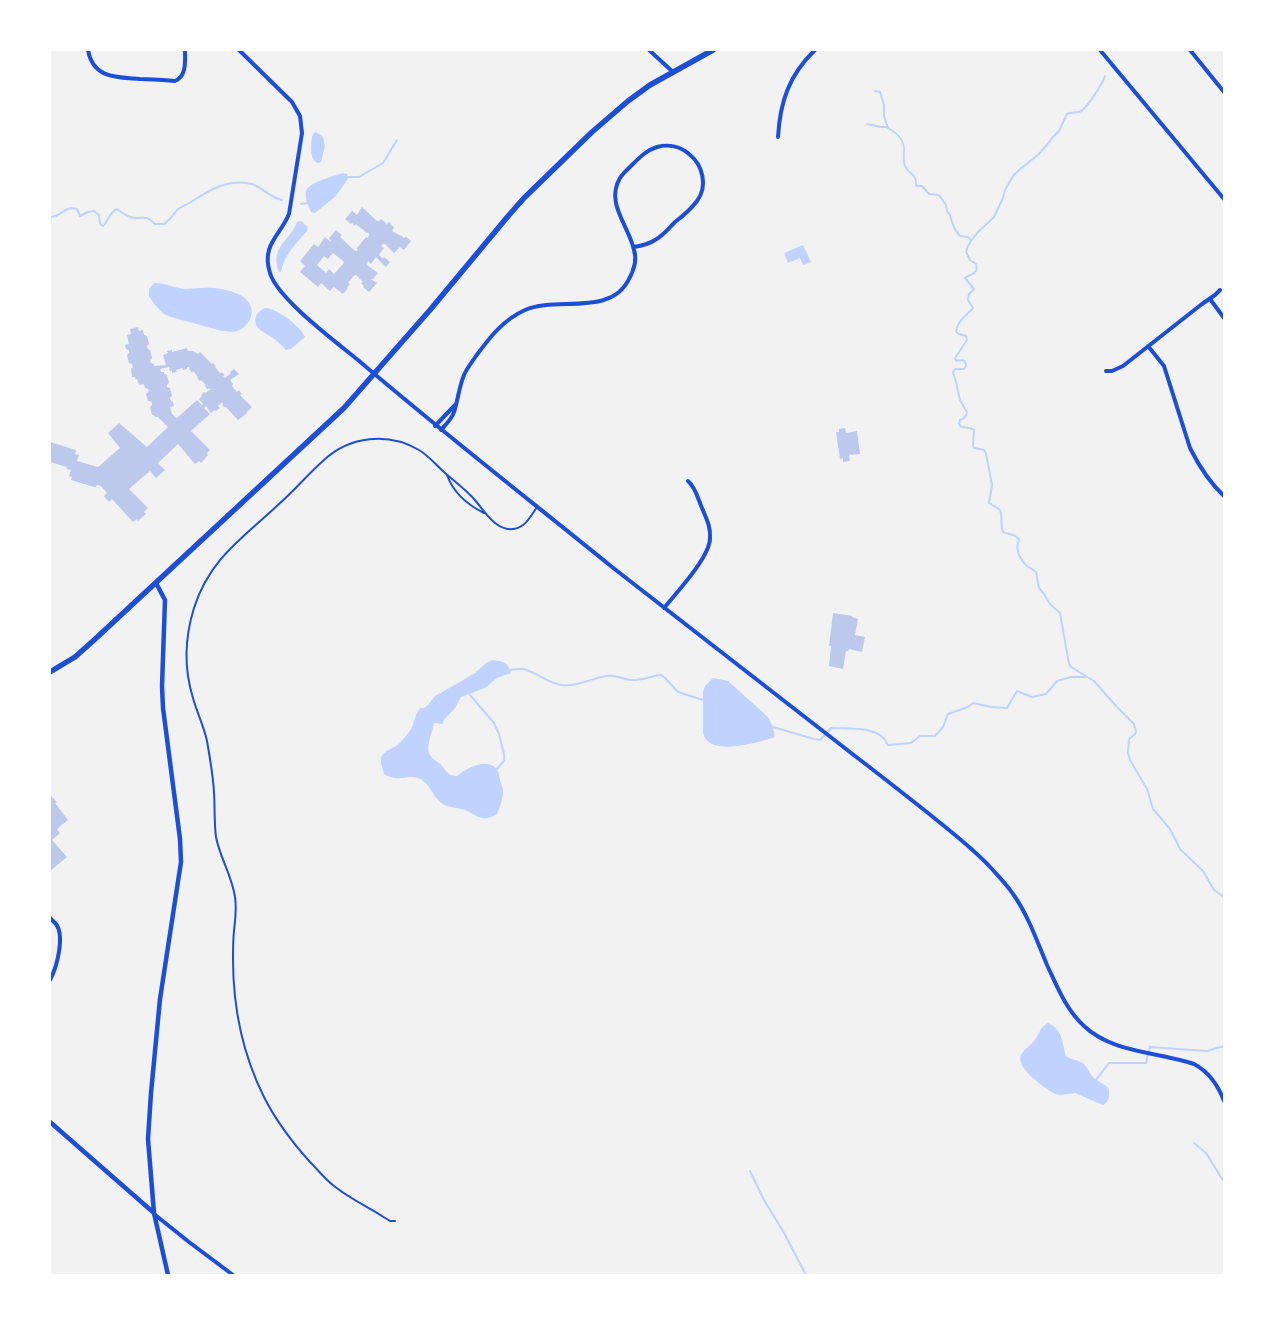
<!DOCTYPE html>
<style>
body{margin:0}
#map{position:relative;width:1274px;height:1325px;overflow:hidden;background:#f2f2f2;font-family:Commissioner,sans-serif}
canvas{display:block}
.frame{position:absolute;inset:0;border:51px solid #fff;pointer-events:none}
</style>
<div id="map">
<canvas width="1274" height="1325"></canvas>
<div class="frame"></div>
</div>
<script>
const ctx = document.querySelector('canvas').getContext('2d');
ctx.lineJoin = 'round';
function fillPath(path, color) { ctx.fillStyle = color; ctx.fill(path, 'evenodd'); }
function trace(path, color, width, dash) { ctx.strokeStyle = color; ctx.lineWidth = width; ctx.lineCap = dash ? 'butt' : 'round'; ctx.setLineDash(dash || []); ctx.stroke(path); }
fillPath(new Path2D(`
 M 316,132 L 323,137 L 325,146 L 321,162 L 318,163 C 309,159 311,146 312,137 L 313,134 Z
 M 343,173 L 347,174 L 348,179 L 335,197 L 315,213 L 311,212 C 309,206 304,198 306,191 C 309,182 334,176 343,173 Z
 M 301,221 L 308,227 L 307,231 C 296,244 284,255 281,272 L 279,272 C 269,247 290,241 297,222 Z
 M 803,245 L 811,262 L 803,265 L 800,258 L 788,263 L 784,253 Z
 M 155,283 C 166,283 175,288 186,289 C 191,289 196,288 202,288 C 214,287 228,289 240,295 C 255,302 256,320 241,329 C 236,333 228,331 222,331 L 171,317 L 164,314 L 155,305 L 149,296 L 149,289 L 153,284 Z
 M 265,308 C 278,309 299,325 305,337 L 291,349 L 286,350 C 283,347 280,344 277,341 C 270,334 251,330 256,316 C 258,312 261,310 265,308 Z
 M 492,660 C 503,661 508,662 511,673 L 497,678 L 485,688 L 461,697 L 455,708 L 443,721 L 443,724 L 434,723 C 433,732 425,746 430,755 C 432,759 439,762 442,766 C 447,772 448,776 457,776 C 467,768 486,757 497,769 C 499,772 499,776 500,780 C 501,784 503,788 503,791 C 503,799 500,807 497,814 C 482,823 478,816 465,810 C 456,807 446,808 439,801 C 432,794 428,781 418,778 C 406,774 398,783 384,774 C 383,770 380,763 381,758 C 383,750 394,749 400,743 C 404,738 409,733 412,727 C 415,721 415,714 420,708 L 424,708 L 428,705 L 435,696 L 460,682 L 475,673 L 486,663 Z
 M 713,678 L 728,681 L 768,717 L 773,727 L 775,737 C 760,742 708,758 703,733 L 703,692 L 705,686 Z
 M 1048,1023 C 1064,1031 1061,1041 1066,1056 C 1071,1060 1080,1060 1084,1064 C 1088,1068 1089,1073 1093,1077 C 1098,1082 1104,1083 1109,1089 C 1109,1097 1110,1101 1103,1105 L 1075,1093 L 1060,1095 L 1055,1094 C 1045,1088 1015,1068 1021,1055 C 1023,1050 1030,1046 1034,1041 C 1039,1035 1040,1027 1048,1023 Z`), '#bfd3fe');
trace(new Path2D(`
 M 875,91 L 880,92 L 884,105 L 884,116 L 888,128 C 895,132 905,140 904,150 C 904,155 903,161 905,166 C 909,175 917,173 916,186 L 922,186 L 929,194 L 939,195 L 946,205 L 947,211 L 950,215 C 952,224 954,230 960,236 L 968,237 L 971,241 L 968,246 L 966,252 L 970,260 L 976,264 C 979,275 971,273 965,278 L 974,289 L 969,294 L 968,300 L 973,308 C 967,316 957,320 956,332 L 959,334 L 966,336 L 967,340 L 955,358 L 956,361 L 962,360 L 965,361 L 966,366 L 964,369 L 955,369 L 953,372 L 956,382 L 960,400 L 967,412 C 966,416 964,419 960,420 L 959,424 L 961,427 L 970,428 L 974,430 L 973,446 L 974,448 L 984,450 L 986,454 L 992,485 L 989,503 L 1000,510 C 1003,517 1000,525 1003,532 C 1008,535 1016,533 1019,540 C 1015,549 1019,557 1025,564 C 1028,568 1033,569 1036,572 L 1039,588 L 1044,594 L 1050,604 L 1060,613 L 1069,664 L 1071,667 L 1094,681 L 1116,706 L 1134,724 L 1136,732 L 1135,734 L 1129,739 L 1128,753 L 1130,760 L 1147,789 L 1153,809 L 1170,829 L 1180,849 L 1203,871 L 1214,890 L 1224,897
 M 867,124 L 881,127 L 887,127
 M 346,177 L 359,177 L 383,163 L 397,140
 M 301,204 L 310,203
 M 50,217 C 62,217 64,205 77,209 L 80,216 L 88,212 L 94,211 L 99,215 L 100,224 L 103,226 C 108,221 110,212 117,209 C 122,213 130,218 136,218 C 146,218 147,216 155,224 L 164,224 C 170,220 173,215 177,210 C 181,207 186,205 191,202 C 209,190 229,178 252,184 C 264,188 268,197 282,200
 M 971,241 L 977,233 L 994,217 L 1003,198 L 1005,190 L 1013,176 L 1019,170 L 1039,154 L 1050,141 L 1052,138 L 1059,131 L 1067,114 C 1071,112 1074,113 1079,112 C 1086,110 1103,83 1105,76
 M 510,670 C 514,669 518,669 522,669 C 536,671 547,683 562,685 C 578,687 591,678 607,676 C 615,674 622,679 630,680 C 640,681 651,676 661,675 L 665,678 L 678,692 L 703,700
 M 470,695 L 494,723 L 499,734 L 504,754 L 504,761 L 497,769
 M 773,727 L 814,739 L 820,740 L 831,728 C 849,729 880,725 888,745 L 911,743 L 920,736 L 935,736 L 943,727 L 948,714 L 968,707 L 973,703 L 991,707 L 1007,708 L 1017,691 L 1032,697 L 1046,694 L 1057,681 L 1071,677 L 1085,677
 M 1096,1080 L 1109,1063 L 1146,1063 L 1150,1047 L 1207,1051 L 1224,1046
 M 1194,1143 L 1206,1153 L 1224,1182
 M 750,1171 L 764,1200 L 783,1231 L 806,1275`), '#bfd3fe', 2);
fillPath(new Path2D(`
 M 362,207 L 377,221 L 379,221 L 381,219 L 386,223 L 386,225 L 389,222 L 394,227 L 392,231 L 401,236 L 401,235 L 404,238 L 406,237 L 411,241 L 404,250 L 400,247 L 394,253 L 385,244 L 383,244 L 381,246 L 384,248 L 379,255 L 383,259 L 384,257 L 390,262 L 386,267 L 376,257 L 371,264 L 368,261 L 367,265 L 378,273 L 373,279 L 371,279 L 377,283 L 369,292 L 363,287 L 364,286 L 361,283 L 363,282 L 356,275 L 352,277 L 353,277 L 348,283 L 350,284 L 347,288 L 348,288 L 343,294 L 334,287 L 330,291 L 321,283 L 318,287 L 300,272 L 305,266 L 300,261 L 314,244 L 318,247 L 325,237 L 331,242 L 331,241 L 329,238 L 336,230 L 342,235 L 340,237 L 355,251 L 357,251 L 358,250 L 357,248 L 366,237 L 368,238 L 369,234 L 368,232 L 367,233 L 356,224 L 355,226 L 352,223 L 351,224 L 345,219 L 352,211 L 357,215 ZM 333,253 L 343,261 L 344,263 L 334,274 L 329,269 L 326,273 L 317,265 L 324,256 L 328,259 Z
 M 138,327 L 139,331 L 143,330 L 144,335 L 147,336 L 149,344 L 147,346 L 148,349 L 150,350 L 152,358 L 150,360 L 151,363 L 154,364 L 154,366 L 166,365 L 163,355 L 168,353 L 167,351 L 172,350 L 172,352 L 187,348 L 188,351 L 193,351 L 198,354 L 200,352 L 212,364 L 213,363 L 216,366 L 215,367 L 220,373 L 221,372 L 225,375 L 223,376 L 225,378 L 231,373 L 230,372 L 234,369 L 239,374 L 230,380 L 233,384 L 232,386 L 237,392 L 239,390 L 242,394 L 240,395 L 252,407 L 247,412 L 247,413 L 238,420 L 226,407 L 225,408 L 222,405 L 223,404 L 222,402 L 218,406 L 220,408 L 216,411 L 215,410 L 211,413 L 206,406 L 204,408 L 210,414 L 191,431 L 210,450 L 207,453 L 208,455 L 201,463 L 199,461 L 195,464 L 178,444 L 158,463 L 165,470 L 156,478 L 150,471 L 129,489 L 148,508 L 144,512 L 146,514 L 138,521 L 137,519 L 133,522 L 112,499 L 109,502 L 104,496 L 107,493 L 101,486 L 97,485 L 96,487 L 94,487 L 71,480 L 72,477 L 69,476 L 71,470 L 66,469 L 67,467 L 50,462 L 50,442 L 76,450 L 75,454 L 79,455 L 77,461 L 98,467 L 120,448 L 108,433 L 119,423 L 147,447 L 168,427 L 158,417 L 155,417 L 155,416 L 152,415 L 150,407 L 152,405 L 152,402 L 148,401 L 146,394 L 149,391 L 148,389 L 145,388 L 144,384 L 139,385 L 137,379 L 136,379 L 135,377 L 132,377 L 131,369 L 133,367 L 132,364 L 129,363 L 127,355 L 129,353 L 129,350 L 126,349 L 125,345 L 129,344 L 127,335 L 131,334 L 130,329 ZM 169,367 L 170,371 L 172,371 L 172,373 L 177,372 L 176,370 L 182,368 L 183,370 L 187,369 L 187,367 L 189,367 L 190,368 L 189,369 L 192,373 L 193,371 L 198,377 L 197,378 L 200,381 L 201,380 L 206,385 L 205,386 L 208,390 L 209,388 L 211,390 L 209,390 L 206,393 L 204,392 L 201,395 L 202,396 L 199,399 L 203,404 L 202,405 L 197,400 L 177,418 L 172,414 L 170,407 L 174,406 L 173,402 L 171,401 L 170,398 L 172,396 L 170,388 L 167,387 L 167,385 L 169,383 L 167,375 L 164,374 L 164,372 L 161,372 L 160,369 Z
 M 845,428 L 846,433 L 857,431 L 860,454 L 849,455 L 850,461 L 843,462 L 843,458 L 840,459 L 836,432 L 839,432 L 839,429 Z
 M 833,613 L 852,616 L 852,617 L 858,619 L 855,635 L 865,637 L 862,652 L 849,649 L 848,651 L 846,651 L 843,669 L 829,666 L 831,646 L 829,646 Z
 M 51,796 L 57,802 L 55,803 L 68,820 L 57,829 L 60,833 L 52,840 L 67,857 L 50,871 L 50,797 Z`), '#bdc9ec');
trace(new Path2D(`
 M 447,475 C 453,492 468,505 484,513
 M 395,1221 L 390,1221 L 382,1216 C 366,1206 349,1198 334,1186 C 325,1179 318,1170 310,1162 C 292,1142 276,1121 264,1097 C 243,1055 233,1006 233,959 C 233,950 233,940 234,931 C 235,920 237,909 235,897 C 232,876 220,858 216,837 C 214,822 215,807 214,792 C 213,775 210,758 207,741 C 204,726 197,713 193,698 C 184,669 185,637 194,608 C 210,558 243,538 279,504 C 295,490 308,474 324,460 C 350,436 388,432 419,450 C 429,456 436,465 444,472 C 454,481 465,489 474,499 C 484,510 495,531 513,529 C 525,528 531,516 537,507`), '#1d4ed8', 2);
trace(new Path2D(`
 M 88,50 C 93,79 117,77 140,79 C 152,79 163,80 175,81 C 187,76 185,61 185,50
 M 239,50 L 292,102 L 300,116 L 302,133 L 289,214 C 280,236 261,245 270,273 C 277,298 336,342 358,360 C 441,431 527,498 612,567 C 693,630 774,693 855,756 C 880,775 904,794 928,813 C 950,831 973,848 992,869 C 999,877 1007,885 1013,894 C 1028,915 1037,941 1047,965 C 1057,986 1066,1010 1084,1026 C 1112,1053 1159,1052 1194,1064 C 1209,1072 1218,1085 1224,1101
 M 649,50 L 673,72
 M 1100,50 L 1224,199
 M 1190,50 L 1224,92
 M 778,137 C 780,102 789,75 815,50
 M 1210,299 L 1224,318
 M 1148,346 L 1164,366 L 1190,448 C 1199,466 1209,482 1224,496
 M 1106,371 L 1112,371 L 1123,366 L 1202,304 L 1215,295 L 1220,290
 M 435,426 L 456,404
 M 441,430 C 445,425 452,419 454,412 C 458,400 459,387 464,375 C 467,368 472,362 476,356 C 490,337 503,320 525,310 C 556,296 611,317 629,279 C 634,270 637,259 634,250 C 629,226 605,203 620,178 C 623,173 628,169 633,164 C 640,157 647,150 657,147 C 668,144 680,146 689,154 C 703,165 708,186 697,201 C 691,209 683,216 675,222 C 669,228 663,236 655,240 C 649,244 641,246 634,247
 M 664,608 C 677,592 710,557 710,538 C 711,527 706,518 702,508 C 698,499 696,488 688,481
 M 50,980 C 57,967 65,936 56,924 C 54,922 52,920 50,918
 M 154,1214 L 189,1242 L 233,1275`), '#1d4ed8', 4);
trace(new Path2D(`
 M 156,583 L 165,600 L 162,686 L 163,708 L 180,839 L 181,862 L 160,999 L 151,1093 L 148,1139 L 154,1213 L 168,1275
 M 50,1122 L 154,1213`), '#1d4ed8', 4.5);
trace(new Path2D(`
 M 50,672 L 75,657 L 93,641 L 344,408 L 430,310 L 509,215 L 524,198 L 592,132 L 628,101 L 650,85 L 713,50`), '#1d4ed8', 5.5);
</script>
